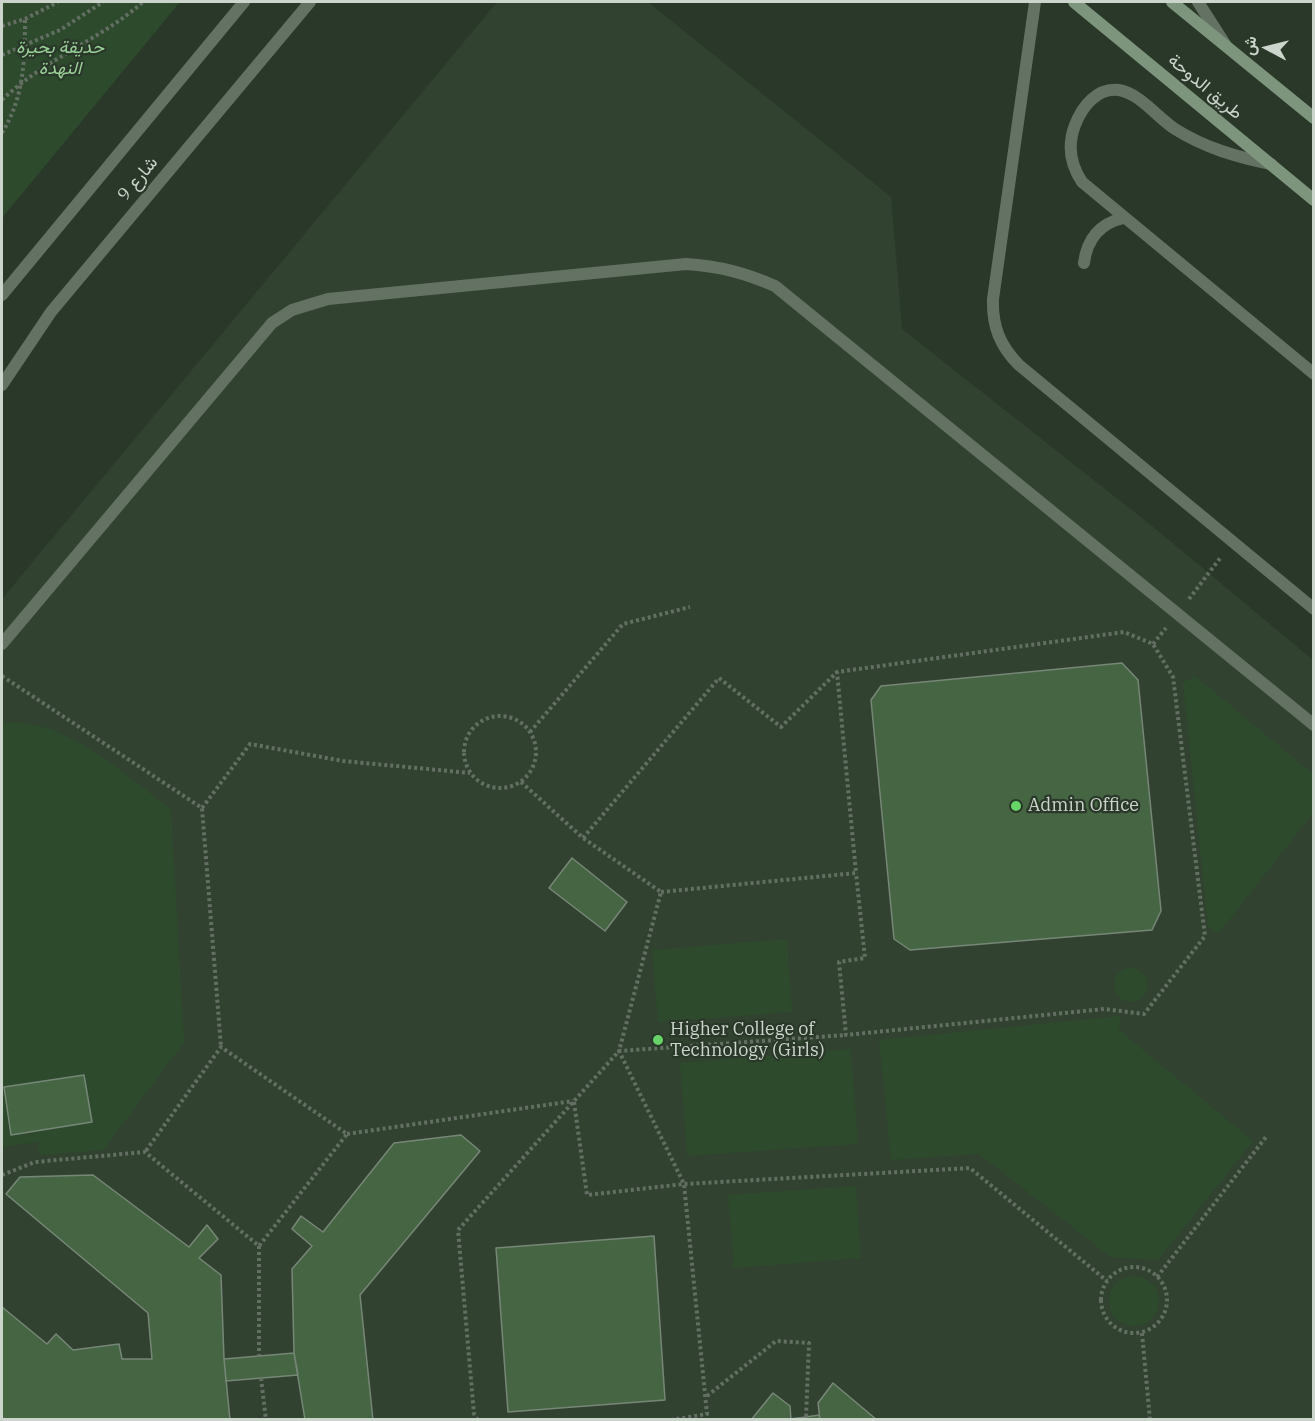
<!DOCTYPE html>
<meta charset="utf-8">
<style>
body{margin:0}
#map{position:relative;width:1315px;height:1421px;overflow:hidden;background:#2a382a;font-family:"IBM Plex Serif",Vazirmatn,serif}
canvas{display:block}
.frame{position:absolute;inset:0;border:3px solid #ccd5cc;pointer-events:none}
.north{position:absolute;left:1237px;top:18px;width:60px;height:60px;-webkit-text-stroke:4px #2a382a;paint-order:stroke;rotate:277deg;font-size:16px;font-weight:700;line-height:24px;text-align:center;color:#ccd5cc}
.north::after{content:'';display:block;margin:auto;width:21px;height:27px;background:#ccd5cc;clip-path:polygon(50% 0,100% 100%,50% 72%,0 100%)}
</style>
<div id="map">
<canvas width="1315" height="1421"></canvas>
<div class="frame"></div>
<div class="north">ش</div>
</div>
<script>
const ctx = document.querySelector('canvas').getContext('2d');
ctx.lineJoin = 'round';
function fillPath(path, color) { ctx.fillStyle = color; ctx.fill(path, 'evenodd'); }
function trace(path, color, width, dash) { ctx.strokeStyle = color; ctx.lineWidth = width; ctx.lineCap = dash ? 'butt' : 'round'; ctx.setLineDash(dash || []); ctx.stroke(path); }
function drawText(font, color, halo, rows, align = 'center') {
  ctx.font = font + ' "IBM Plex Serif",Vazirmatn,serif'; ctx.lineWidth = 4.5; ctx.setLineDash([]); ctx.textBaseline = 'middle'; ctx.strokeStyle = halo; ctx.fillStyle = color; for (const [text, x, y, turn = 0] of rows) {
    ctx.save(); ctx.translate(x, y); ctx.rotate((+turn || 0) * Math.PI / 180); ctx.textAlign = isNaN(turn) ? turn : align; if (halo) ctx.strokeText(text, 0, 0); ctx.fillText(text, 0, 0); ctx.restore();
  }
}
fillPath(new Path2D(`
 M 497,2 L 648,2 L 891,197 L 902,329 L 1152,526 L 1313,660 L 1313,1419 L 2,1420 L 2,599 Z`), '#314330');
fillPath(new Path2D(`
 M 2,2 L 180,2 L 2,218 Z
 M 1195,676 L 1313,774 L 1313,813 L 1219,933 L 1208,927 L 1183,683 Z
 M 2,723 C 62,715 124,775 171,809 L 184,1042 L 103,1150 L 40,1155 L 38,1142 L 2,1147 ZM 84,1075 L 92,1122 L 12,1135 L 5,1087 Z
 M 787,939 L 792,1012 L 658,1022 L 652,950 Z
 M1114 985a17 17 0 1 1 34 0a17 17 0 1 1-34 0Z
 M 1120,1016 L 1119,1030 L 1253,1141 L 1158,1260 L 1111,1257 L 979,1154 L 891,1160 L 879,1040 Z
 M 851,1049 L 858,1144 L 687,1156 L 680,1063 Z
 M 856,1186 L 861,1258 L 734,1268 L 728,1195 Z
 M1109 1301a25 25 0 1 1 50 0a25 25 0 1 1-50 0Z`), '#2d4a2c');
const building = new Path2D(`
 M 1122,663 L 1138,680 L 1161,911 L 1152,930 L 910,950 L 894,939 L 871,700 L 881,686 Z
 M 572,858 L 627,902 L 605,931 L 549,888 Z
 M 84,1075 L 92,1122 L 11,1135 L 4,1087 Z
 M 461,1135 L 480,1151 L 360,1295 L 373,1420 L 305,1420 L 294,1353 L 292,1269 L 312,1246 L 292,1229 L 301,1216 L 323,1232 L 394,1143 Z
 M 93,1175 L 189,1247 L 207,1225 L 218,1239 L 199,1258 L 221,1275 L 224,1359 L 230,1420 L 2,1420 L 2,1307 L 47,1344 L 56,1334 L 73,1350 L 119,1344 L 122,1359 L 152,1359 L 148,1313 L 6,1194 L 20,1177 Z
 M 654,1236 L 665,1400 L 508,1412 L 496,1248 Z
 M 294,1353 L 298,1375 L 226,1381 L 224,1359 Z
 M 833,1383 L 877,1420 L 820,1420 L 818,1403 Z
 M 773,1393 L 790,1406 L 791,1420 L 751,1420 Z
 M 819,1415 L 820,1420 L 790,1419 L 806,1417 Z`);
fillPath(building, '#456543');
trace(building, '#778777', 1.5);
trace(new Path2D(`
 M 2,26 L 25,19 L 58,2
 M 2,55 L 60,30 L 103,2
 M 2,100 C 43,60 100,40 143,2
 M 2,133 C 24,97 25,60 25,19
 M 1189,599 L 1221,557
 M 1153,644 L 1166,628
 M 2,676 L 202,808 L 221,1047
 M464 752a36 36 0 1 1 72 0a36 36 0 1 1-72 0Z
 M 530,732 L 623,624 L 690,607
 M 521,782 L 583,838 L 661,892 L 619,1051 L 684,1184 L 707,1414 L 671,1420
 M 202,808 L 250,744 L 343,761 L 470,773
 M 583,838 L 719,678 L 781,727 L 837,672
 M 661,892 L 856,873 L 837,672 L 1124,632 L 1153,644 L 1173,677 L 1205,936 L 1144,1014 L 1104,1009 L 846,1035 L 839,962 L 865,958 L 856,873
 M 574,1102 L 587,1195 L 684,1184 L 970,1168 L 1107,1281
 M 347,1134 L 573,1101
 M 2,1175 L 35,1162 L 145,1152 L 259,1246 L 347,1134 L 221,1047 L 145,1152
 M 259,1246 L 259,1355
 M1101 1300a33 33 0 1 1 66 0a33 33 0 1 1-66 0Z
 M 1157,1277 L 1266,1137
 M 1142,1333 L 1150,1420
 M 261,1378 L 266,1420
 M 707,1396 L 776,1341 L 809,1343 L 806,1417
 M 478,1420 L 474,1414 L 458,1230 L 619,1051 L 846,1035`), '#636f63', 4, [3, 3]);
trace(new Path2D(`
 M 1035,2 L 993,299 C 992,326 1000,346 1019,365 L 1314,609
 M 1271,164 C 1237,157 1205,148 1175,129 C 1158,118 1139,93 1119,90 C 1097,87 1082,107 1075,125 C 1067,146 1070,164 1082,182 L 1314,374
 M 1084,263 C 1087,239 1100,223 1124,218
 M 2,644 L 272,323 L 292,310 L 328,299 L 686,264 C 719,266 745,273 775,286 L 1314,725`), '#637262', 12);
trace(new Path2D(`
 M 1198,2 L 1225,44`), '#637262', 12);
trace(new Path2D(`
 M 2,295 L 244,2
 M 2,385 L 51,312 L 310,2`), '#637262', 12);
trace(new Path2D(`
 M 1074,2 L 1314,200
 M 1172,2 L 1314,118`), '#7d957c', 12);
for (const [x, y, r, color] of [
 [1016,806,6,"#66d466"],
 [658,1040,6,"#66d466"]
]) { const dot = new Path2D(); dot.arc(x, y, r, 0, 2 * Math.PI); ctx.fillStyle = color; ctx.fill(dot); trace(dot, '#2a382a', 2); }
drawText('italic 18px', '#9bd098', '#2a382a', [
 ["حديقة بحيرة",60,48],
 ["النهدة",60,69]
]);
drawText('18px', '#ccd5cc', '#2a382a', [
 ["طريق الدوحة",1205,87,40],
 ["شارع 9",138,179,-50]
]);
drawText('18px', '#ccd5cc', '#2a382a', [
 ["Admin Office",1028,806],
 ["Higher College of",670,1030],
 ["Technology (Girls)",670,1051]
], 'left');
</script>
